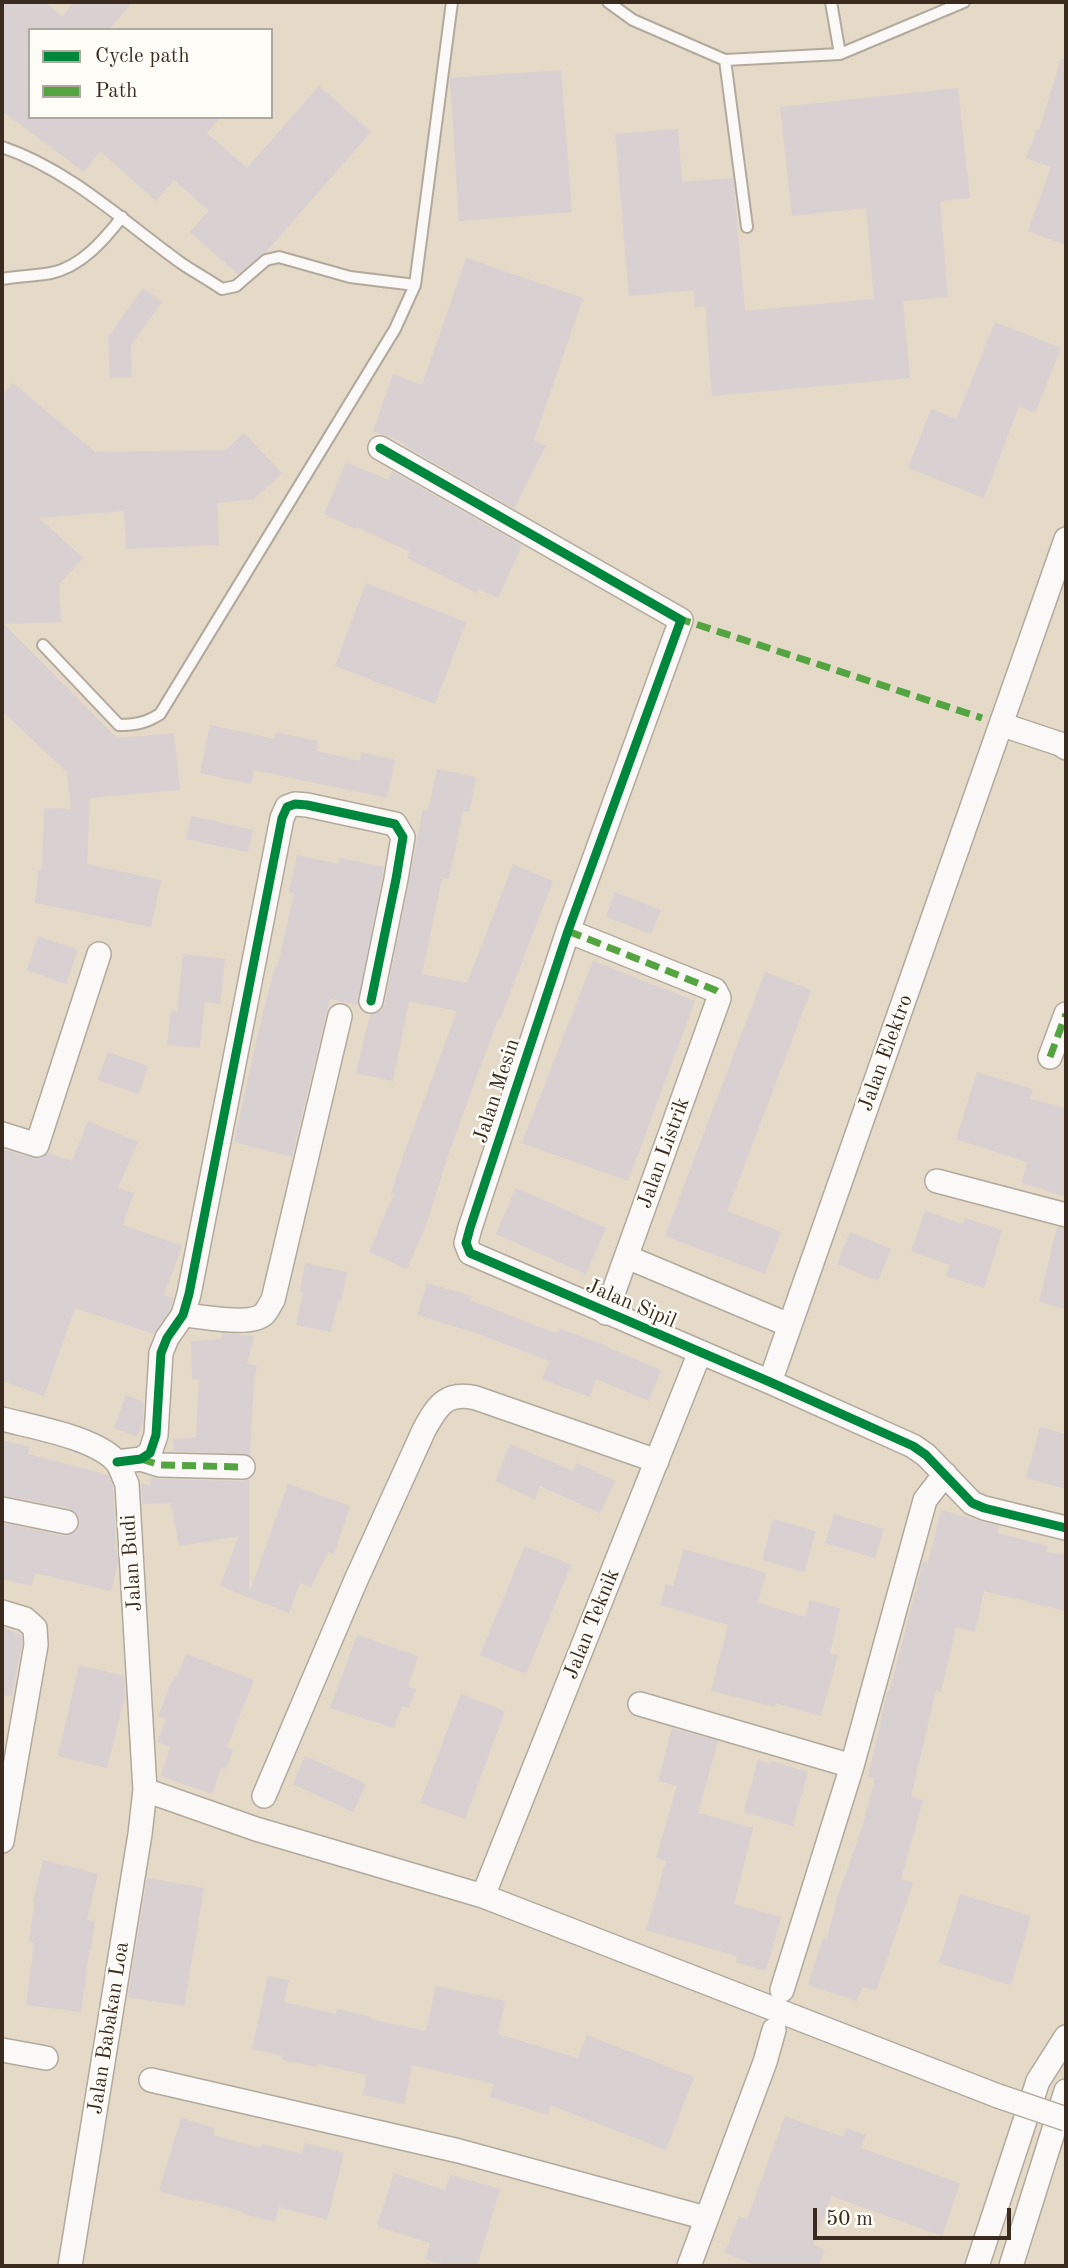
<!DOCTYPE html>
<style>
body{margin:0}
#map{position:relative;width:1068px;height:2268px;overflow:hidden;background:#e5d9c8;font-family:"Old Standard TT",serif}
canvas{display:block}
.frame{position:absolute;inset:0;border:4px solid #3b2a1e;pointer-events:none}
.legend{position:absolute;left:28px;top:28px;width:245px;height:91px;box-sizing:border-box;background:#fdfcf7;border:2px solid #afa8a0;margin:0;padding:9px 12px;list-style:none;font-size:21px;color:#3b2a1e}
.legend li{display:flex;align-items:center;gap:14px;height:35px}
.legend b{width:35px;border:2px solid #afa8a0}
.scale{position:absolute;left:813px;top:2208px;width:198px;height:32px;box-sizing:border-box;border:4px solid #3b2a1e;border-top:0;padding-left:9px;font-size:21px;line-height:24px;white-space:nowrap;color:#3b2a1e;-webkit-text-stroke:5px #fdfcf7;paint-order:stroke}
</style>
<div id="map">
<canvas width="1068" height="2268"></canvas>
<div class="frame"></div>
<ul class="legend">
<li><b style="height:9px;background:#00873e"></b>Cycle path</li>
<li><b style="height:9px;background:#54a441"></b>Path</li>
</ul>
<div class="scale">50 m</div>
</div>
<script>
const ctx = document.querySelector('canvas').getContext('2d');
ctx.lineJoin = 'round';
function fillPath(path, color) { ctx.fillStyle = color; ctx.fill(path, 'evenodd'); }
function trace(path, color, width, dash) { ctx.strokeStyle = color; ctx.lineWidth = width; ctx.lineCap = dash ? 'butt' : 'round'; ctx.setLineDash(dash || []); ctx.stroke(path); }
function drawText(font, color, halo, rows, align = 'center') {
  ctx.font = font + ' "Old Standard TT",serif'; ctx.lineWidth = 5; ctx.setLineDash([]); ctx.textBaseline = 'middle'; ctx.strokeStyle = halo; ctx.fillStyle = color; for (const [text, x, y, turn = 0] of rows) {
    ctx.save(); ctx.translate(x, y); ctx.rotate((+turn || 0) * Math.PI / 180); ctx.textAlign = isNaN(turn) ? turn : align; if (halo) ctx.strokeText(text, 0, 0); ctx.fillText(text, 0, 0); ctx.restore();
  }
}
fillPath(new Path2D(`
 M 2,2 L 45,2 L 62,17 L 74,2 L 132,2 L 109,30 L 30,30 L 30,117 L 220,117 L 207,133 L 247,168 L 319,86 L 371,132 L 266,252 L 238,274 L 190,232 L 209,211 L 174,180 L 156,201 L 100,151 L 84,172 L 2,111 Z
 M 1061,59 L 1066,60 L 1066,245 L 1028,231 L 1051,167 L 1026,158 L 1037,129 L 1039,130 Z
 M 561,70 L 572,212 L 459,221 L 450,78 Z
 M 958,88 L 970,198 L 940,201 L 948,297 L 903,301 L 910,378 L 712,396 L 705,306 L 695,307 L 694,290 L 629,296 L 615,134 L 678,129 L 682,182 L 733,178 L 745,311 L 874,299 L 866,208 L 792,216 L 780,107 Z
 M 466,258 L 583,298 L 534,440 L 546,446 L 514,509 L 404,445 L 405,443 L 373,431 L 393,374 L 422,385 Z
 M 143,288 L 162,302 L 131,345 L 132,377 L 110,378 L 108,337 Z
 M 995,322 L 1061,348 L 1035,413 L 1019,406 L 984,498 L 908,468 L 931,409 L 956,419 Z
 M 13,383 L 95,452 L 226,450 L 244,433 L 282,473 L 254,499 L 217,503 L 219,545 L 126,549 L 124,511 L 39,518 L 83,558 L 59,584 L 61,622 L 4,624 L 117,738 L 174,733 L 180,790 L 90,798 L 87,864 L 161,880 L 151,927 L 35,903 L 39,870 L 42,870 L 44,808 L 71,809 L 67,772 L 2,711 L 2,396 Z
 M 346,462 L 388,480 L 392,471 L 522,545 L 498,598 L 479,589 L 477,593 L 407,558 L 410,552 L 357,527 L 356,529 L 324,514 Z
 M 366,583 L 466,622 L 435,704 L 335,666 Z
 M 210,725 L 274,739 L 276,732 L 318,741 L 316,751 L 360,761 L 361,752 L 395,760 L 387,798 L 254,770 L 251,784 L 200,773 Z
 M 437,769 L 476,777 L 469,812 L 463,811 L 449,879 L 442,878 L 422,974 L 467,983 L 513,864 L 553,881 L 500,1019 L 498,1019 L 448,1155 L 426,1225 L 407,1269 L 369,1252 L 394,1194 L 391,1193 L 404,1154 L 457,1011 L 409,1001 L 393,1081 L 356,1073 L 370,1015 L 381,1011 L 385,1004 L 423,809 L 428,810 Z
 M 191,816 L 253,830 L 248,852 L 186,839 Z
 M 297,855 L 339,864 L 340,858 L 384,867 L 358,1005 L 330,999 L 292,1157 L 234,1142 L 260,1025 L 275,966 L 278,966 L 294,893 L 289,892 Z
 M 615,892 L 661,910 L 651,934 L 606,917 Z
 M 38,936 L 78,950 L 66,984 L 27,970 Z
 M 183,954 L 225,959 L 220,1004 L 205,1002 L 200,1048 L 167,1045 L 171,1011 L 177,1012 Z
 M 593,961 L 695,1001 L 628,1181 L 522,1143 Z
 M 765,972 L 811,990 L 727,1211 L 781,1232 L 765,1274 L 665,1236 Z
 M 108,1052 L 148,1066 L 139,1094 L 98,1080 Z
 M 977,1072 L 1033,1089 L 1030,1099 L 1066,1108 L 1066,1197 L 1022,1183 L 1027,1162 L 956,1139 Z
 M 88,1121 L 138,1142 L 118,1188 L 134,1193 L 123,1225 L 182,1246 L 164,1295 L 173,1298 L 170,1309 L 154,1334 L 75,1308 L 44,1396 L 2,1381 L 2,1149 L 33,1158 L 41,1158 L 48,1153 L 72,1161 Z
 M 516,1188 L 606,1228 L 586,1274 L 496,1234 Z
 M 925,1211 L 963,1224 L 965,1218 L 1002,1230 L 984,1288 L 946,1276 L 950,1265 L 911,1251 Z
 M 1057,1227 L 1066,1229 L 1066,1309 L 1039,1302 Z
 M 850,1232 L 891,1249 L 878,1281 L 837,1264 Z
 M 305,1263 L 347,1272 L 341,1301 L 338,1301 L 331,1332 L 296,1325 L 303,1293 L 300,1292 Z
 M 427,1283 L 471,1296 L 470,1300 L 558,1334 L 560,1329 L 608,1346 L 607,1347 L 661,1370 L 649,1401 L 596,1379 L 590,1397 L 542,1379 L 549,1361 L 473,1332 L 417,1315 Z
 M 222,1333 L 254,1336 L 247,1364 L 257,1366 L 254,1380 L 250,1455 L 174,1451 L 173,1439 L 196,1437 L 199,1379 L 192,1380 L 191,1341 L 221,1339 Z
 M 126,1395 L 144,1402 L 143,1421 L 137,1437 L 114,1428 Z
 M 1040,1427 L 1066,1434 L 1066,1489 L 1026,1478 Z
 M 2,1440 L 30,1447 L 28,1454 L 108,1475 L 113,1487 L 116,1541 L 114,1550 L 117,1550 L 118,1563 L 111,1591 L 35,1573 L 32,1586 L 2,1579 L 2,1523 L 64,1536 L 76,1532 L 80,1524 L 79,1517 L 69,1508 L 2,1495 Z
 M 510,1444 L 573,1471 L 577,1463 L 615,1481 L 600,1513 L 540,1486 L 534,1499 L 495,1481 Z
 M 150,1477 L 160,1479 L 243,1481 L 249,1479 L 249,1594 L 288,1484 L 350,1506 L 334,1554 L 328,1552 L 311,1587 L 300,1583 L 289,1613 L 220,1586 L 239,1536 L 179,1546 L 171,1503 L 142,1504 L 141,1483 L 151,1486 Z
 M 941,1510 L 999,1526 L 997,1533 L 1048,1546 L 1046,1552 L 1066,1555 L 1066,1611 L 984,1591 L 975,1632 L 956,1627 L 941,1692 L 936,1690 L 911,1797 L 923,1800 L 901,1879 L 913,1883 L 876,1991 L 862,1987 L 857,2001 L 808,1985 L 823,1938 L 827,1939 L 838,1896 L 862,1828 L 875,1778 L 868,1776 L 888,1689 L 890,1690 L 923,1562 L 928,1563 Z
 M 834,1514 L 884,1529 L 875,1558 L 825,1543 Z
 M 773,1519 L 816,1531 L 804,1572 L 762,1560 Z
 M 525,1546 L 571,1565 L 526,1674 L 480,1655 Z
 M 684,1549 L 766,1573 L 758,1603 L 806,1617 L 809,1600 L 840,1608 L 830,1653 L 838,1655 L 821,1716 L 776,1703 L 775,1707 L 711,1691 L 728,1625 L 660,1605 L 666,1584 L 673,1586 Z
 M 2,1627 L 21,1635 L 22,1644 L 12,1696 L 2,1695 Z
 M 357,1635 L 418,1656 L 408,1686 L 416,1689 L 409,1708 L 402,1706 L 394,1728 L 330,1708 Z
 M 186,1654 L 254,1680 L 227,1747 L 233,1750 L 226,1769 L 221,1767 L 212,1794 L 161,1776 L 170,1747 L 157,1742 L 166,1719 L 158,1716 L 174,1676 L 177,1677 Z
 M 79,1665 L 124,1676 L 125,1696 L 107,1768 L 58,1756 Z
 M 461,1694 L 505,1711 L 465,1819 L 420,1803 Z
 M 672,1728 L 718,1741 L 698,1813 L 753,1828 L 734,1904 L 781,1917 L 766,1971 L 736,1962 L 737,1956 L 646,1930 L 666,1861 L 656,1858 L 677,1786 L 658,1781 Z
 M 305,1756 L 366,1784 L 353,1812 L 293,1784 Z
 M 758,1760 L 770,1764 L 771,1761 L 808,1772 L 793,1826 L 744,1812 Z
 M 43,1860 L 98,1874 L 87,1920 L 95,1921 L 91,1951 L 89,1950 L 81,2012 L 26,2005 L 34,1943 L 29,1942 L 35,1903 L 33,1902 Z
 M 147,1878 L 204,1888 L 184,2006 L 128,1997 Z
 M 960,1894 L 1031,1916 L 1011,1985 L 939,1963 Z
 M 268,1976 L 289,1980 L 284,2002 L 336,2014 L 337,2009 L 371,2017 L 370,2019 L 426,2031 L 436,1986 L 505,2001 L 498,2034 L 578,2058 L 587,2035 L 694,2077 L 666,2150 L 550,2105 L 548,2115 L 490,2097 L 494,2084 L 412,2065 L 404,2104 L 363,2095 L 367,2075 L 318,2064 L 317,2067 L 282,2060 L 283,2056 L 252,2049 Z
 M 785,2116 L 843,2137 L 846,2128 L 866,2135 L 861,2148 L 960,2183 L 942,2236 L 832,2196 L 813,2245 L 825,2250 L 818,2266 L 757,2266 L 725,2253 L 739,2216 L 747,2219 Z
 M 181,2118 L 215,2128 L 213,2135 L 260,2148 L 262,2144 L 302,2154 L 305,2143 L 344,2153 L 327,2220 L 279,2207 L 275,2222 L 244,2214 L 244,2212 L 194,2199 L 194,2201 L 159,2191 Z
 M 394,2173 L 445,2190 L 450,2175 L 500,2189 L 477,2266 L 450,2266 L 425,2259 L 430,2243 L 377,2226 Z`), '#d9d0d2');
const service = new Path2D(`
 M 608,2 L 633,20 L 725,60 L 747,227
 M 840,54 L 964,2
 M 725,60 L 840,54 L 831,2
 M 2,147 C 70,170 124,222 181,263 C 194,272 209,280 222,289 L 236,286 L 266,260 L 279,257 L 350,277 L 415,285
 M 2,279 C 18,276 35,276 51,273 C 81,267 104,240 122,217
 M 43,645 L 119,725 C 135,725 146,723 160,714 L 395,329 L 415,285 L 452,2`);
const minor = new Path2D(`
 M 380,448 L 681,620 L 568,931 L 470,1228 L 466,1243 L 470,1253 L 770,1382 L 913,1446 L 926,1455 L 972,1503 L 984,1508 L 1066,1528
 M 1003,725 L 1060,744 L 1066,748
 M 568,931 L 715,990 L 719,998 L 606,1313
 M 1050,1057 L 1066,1014
 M 2,1134 L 37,1145 L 99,954
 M 937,1181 L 1066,1215
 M 627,1257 L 789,1325
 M 183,1315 C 203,1316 250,1327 264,1314 C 268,1310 270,1304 273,1300 L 340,1016
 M 770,1382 L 1066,539
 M 2,1419 C 33,1427 92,1437 115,1460 C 121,1466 123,1476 127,1484 L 145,1790 L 140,1834 L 70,2266
 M 141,1459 L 160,1465 L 243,1467
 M 117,1462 L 141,1459 L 150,1453 L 156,1435 L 161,1353 L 167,1338 L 183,1315 L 189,1294 L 282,818 L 287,807 L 295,804 L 307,805 L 395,824 L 403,837 L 396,879 L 371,1001
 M 2,1509 L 66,1522
 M 2,1612 L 25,1619 L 35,1628 L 36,1645 L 2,1841
 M 640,1704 L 852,1766
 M 145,1790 L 256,1829 L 483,1896 L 998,2096
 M 264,1796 L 356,1580 L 424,1430 C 437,1406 446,1391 476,1398 L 657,1461
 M 483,1896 L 700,1352
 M 782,1990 L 852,1766 L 925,1500 L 945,1474
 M 2,2050 L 46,2058
 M 151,2080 L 459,2151 L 706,2218
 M 689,2266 L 765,2062 L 774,2030
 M 977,2266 L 1038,2081 L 1066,2037
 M 1011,2266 L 1066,2091`);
trace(service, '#b2a99d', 14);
trace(minor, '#b2a99d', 26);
trace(service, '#fbf9f7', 10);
trace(minor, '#fbf9f7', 23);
const minorBridge = new Path2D(`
 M 998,2096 L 1066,2119`);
trace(minorBridge, '#b2a99d', 26, []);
trace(minorBridge, '#fbf9f7', 23);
trace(new Path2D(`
 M 677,618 L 982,718
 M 568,931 L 715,990 L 718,992
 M 1050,1057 L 1066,1014
 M 141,1459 L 160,1465 L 243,1467`), '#54a441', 7, [14, 7]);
trace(new Path2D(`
 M 380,448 L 681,620 L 568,931 L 470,1228 L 466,1243 L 470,1253 L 770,1382 L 913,1446 L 926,1455 L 972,1503 L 984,1508 L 1066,1528
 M 117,1462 L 141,1459 L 150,1453 L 156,1435 L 161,1353 L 167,1338 L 183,1315 L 189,1294 L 282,818 L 287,807 L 295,804 L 307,805 L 395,824 L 403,837 L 396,879 L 371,1001`), '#00873e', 9);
drawText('21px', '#3b2a1e', '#fdfcf7', [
 ["Jalan Elektro",886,1053,-70],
 ["Jalan Mesin",497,1091,-72],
 ["Jalan Listrik",664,1153,-70],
 ["Jalan Sipil",631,1304,23],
 ["Jalan Budi",132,1563,-94],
 ["Jalan Teknik",592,1624,-68],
 ["Jalan Babakan Loa",109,2028,-81]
]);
</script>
